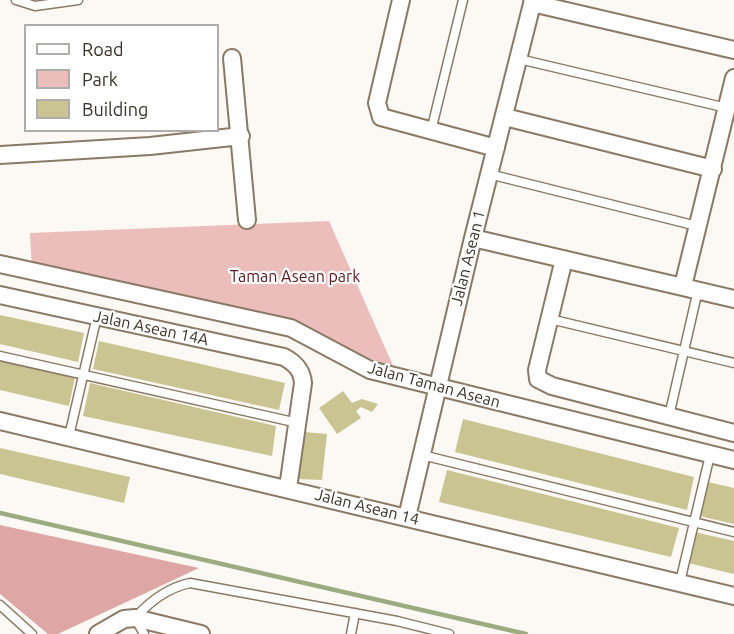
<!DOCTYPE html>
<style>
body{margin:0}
#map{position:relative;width:734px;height:634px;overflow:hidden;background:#fcf9f4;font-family:Ubuntu,sans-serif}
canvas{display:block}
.legend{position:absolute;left:24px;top:24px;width:195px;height:108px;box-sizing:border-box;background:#fff;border:2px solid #afada9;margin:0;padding:8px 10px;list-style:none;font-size:18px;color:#383229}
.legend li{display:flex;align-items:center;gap:12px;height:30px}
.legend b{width:30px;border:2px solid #afada9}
</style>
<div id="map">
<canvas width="734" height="634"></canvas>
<ul class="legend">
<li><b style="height:8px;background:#fff"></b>Road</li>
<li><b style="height:16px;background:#ebbebc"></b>Park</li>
<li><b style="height:16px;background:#cac392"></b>Building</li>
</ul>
</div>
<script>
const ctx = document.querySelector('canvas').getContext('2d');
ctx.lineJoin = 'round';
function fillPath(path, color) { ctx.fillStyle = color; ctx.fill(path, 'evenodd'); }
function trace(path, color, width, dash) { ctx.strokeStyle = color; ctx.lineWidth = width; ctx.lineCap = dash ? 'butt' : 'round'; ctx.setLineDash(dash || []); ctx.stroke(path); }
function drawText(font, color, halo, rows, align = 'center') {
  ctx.font = font + ' Ubuntu,sans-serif'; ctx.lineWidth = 4.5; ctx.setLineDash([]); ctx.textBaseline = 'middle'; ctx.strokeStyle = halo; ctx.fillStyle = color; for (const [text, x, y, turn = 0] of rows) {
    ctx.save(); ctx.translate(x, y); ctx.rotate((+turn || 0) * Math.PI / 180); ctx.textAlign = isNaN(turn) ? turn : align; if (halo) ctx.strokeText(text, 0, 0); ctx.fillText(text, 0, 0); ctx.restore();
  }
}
fillPath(new Path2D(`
 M 329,221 L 398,377 L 299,332 L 32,271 L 30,233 Z`), '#ebbebc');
fillPath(new Path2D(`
 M 0,525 L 199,568 L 58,634 L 48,634 L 0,594 Z`), '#dea7a5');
trace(new Path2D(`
 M 0,513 L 526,634`), '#9aac80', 4.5);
fillPath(new Path2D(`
 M 0,315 L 84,333 L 78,362 L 0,344 Z
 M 99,341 L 285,383 L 279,410 L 93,369 Z
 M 0,360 L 75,377 L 69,406 L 0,390 Z
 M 90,383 L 276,426 L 272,456 L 83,416 Z
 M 343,391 L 352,403 L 362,399 L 378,404 L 372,412 L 361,407 L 356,411 L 361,418 L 337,434 L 319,408 Z
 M 463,419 L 694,477 L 687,510 L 455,452 Z
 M 304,432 L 327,434 L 322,480 L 298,479 Z
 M 0,448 L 130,477 L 124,503 L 0,474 Z
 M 447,470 L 679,528 L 671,557 L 439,502 Z
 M 708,482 L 734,488 L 734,524 L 699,516 Z
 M 695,532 L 734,541 L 734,574 L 688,563 Z`), '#cac392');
const lane = new Path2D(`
 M 16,0 L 35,6 L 78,0
 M 519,59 L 727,108
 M 431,131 L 463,0
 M 489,174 L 697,226
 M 550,319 L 734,363
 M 0,356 L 298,423
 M 669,416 L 698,290
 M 69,436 L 97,316
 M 422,455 L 734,532
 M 680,582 L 710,455
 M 0,605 L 32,634
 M 144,634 L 135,618 C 150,601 167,588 190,583 L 397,621 L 449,634
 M 351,634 L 355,613`);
const street = new Path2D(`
 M 401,0 L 377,103 L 381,117 L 496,148
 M 532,3 L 734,50
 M 232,58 L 247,220
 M 505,117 L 713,169
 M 0,155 L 150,146 L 241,136
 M 473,238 L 734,299
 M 564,259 L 537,370 L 538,379 L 552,386 L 734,433
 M 0,264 L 291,328 L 370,370 L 734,460
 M 683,286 L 734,78
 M 0,295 L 284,357 C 295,363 302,370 303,383 L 288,488
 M 0,421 L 734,596
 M 407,517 L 473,238 L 533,0
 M 98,634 L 124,619 L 135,618 L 201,634`);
trace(lane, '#897965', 11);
trace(street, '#897965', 20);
trace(lane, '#fff', 8);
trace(street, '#fff', 16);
drawText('16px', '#383229', '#fff', [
 ["Jalan Asean 1",468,258,-76],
 ["Jalan Asean 14A",151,328,12],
 ["Jalan Taman Asean",434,385,15],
 ["Jalan Asean 14",367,507,14]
]);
drawText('16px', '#59191c', '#fff', [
 ["Taman Asean park",295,277]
]);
</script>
